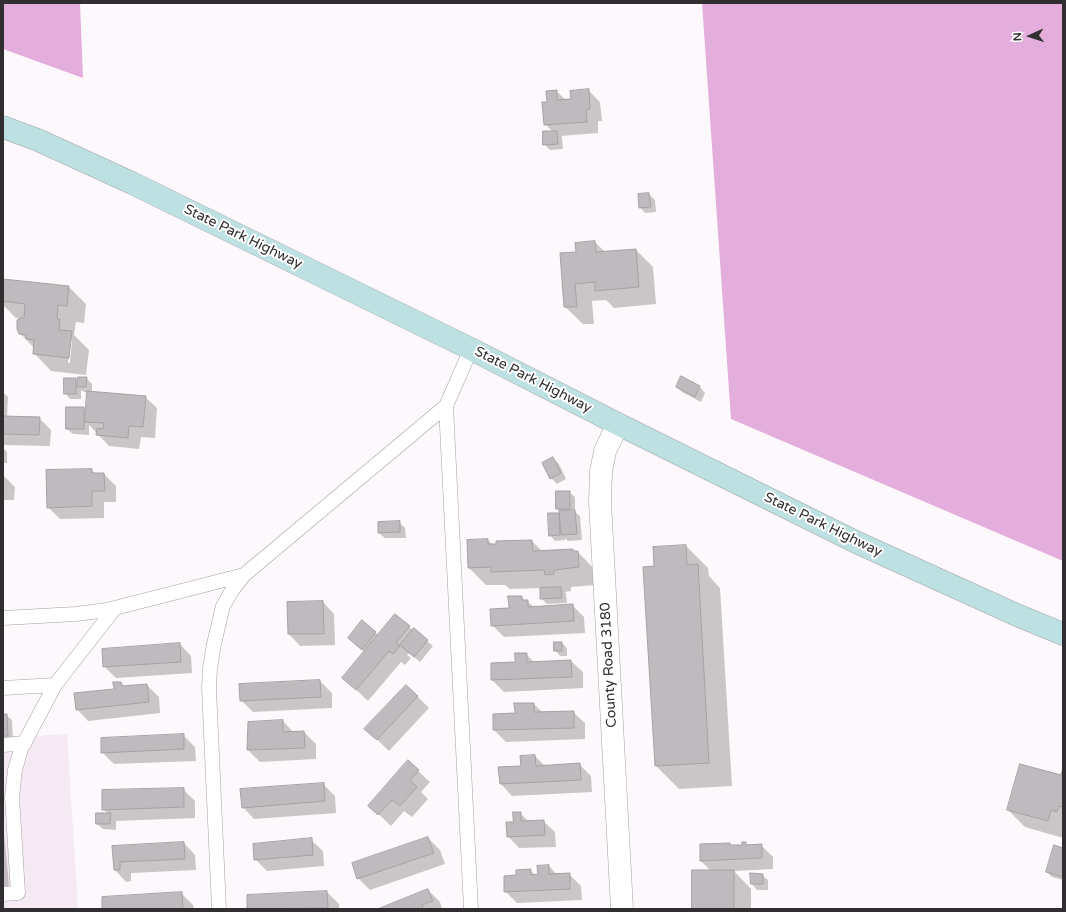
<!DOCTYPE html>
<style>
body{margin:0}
#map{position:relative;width:1066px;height:912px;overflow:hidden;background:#fcf8fb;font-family:"Varela Round",sans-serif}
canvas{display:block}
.frame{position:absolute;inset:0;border:4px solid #302e30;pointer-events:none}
.north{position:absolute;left:1010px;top:16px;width:40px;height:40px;-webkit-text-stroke:3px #fff;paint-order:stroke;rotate:267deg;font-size:11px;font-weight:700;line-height:16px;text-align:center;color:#302e30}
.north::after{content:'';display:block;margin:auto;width:14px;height:18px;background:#302e30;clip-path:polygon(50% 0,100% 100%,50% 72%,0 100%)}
</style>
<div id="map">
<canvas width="1066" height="912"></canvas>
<div class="frame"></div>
<div class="north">N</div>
</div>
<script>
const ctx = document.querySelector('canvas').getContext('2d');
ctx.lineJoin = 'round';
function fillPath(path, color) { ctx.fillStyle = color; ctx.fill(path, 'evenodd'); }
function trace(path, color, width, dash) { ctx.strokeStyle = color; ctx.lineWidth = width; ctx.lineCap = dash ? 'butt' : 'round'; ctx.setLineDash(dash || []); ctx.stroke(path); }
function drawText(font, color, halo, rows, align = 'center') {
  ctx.font = font + ' "Varela Round",sans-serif'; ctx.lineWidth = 4; ctx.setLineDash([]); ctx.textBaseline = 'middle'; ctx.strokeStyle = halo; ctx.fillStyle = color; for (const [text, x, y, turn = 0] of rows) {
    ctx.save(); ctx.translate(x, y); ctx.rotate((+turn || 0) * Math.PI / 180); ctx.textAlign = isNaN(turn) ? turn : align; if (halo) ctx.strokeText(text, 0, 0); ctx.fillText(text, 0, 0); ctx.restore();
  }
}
fillPath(new Path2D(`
 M 67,734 L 78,909 L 3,909 L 3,738 Z`), '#f5eaf3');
fillPath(new Path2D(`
 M 3,3 L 80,3 L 83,78 L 3,49 Z
 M 702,3 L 1063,3 L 1063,561 L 731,419 Z`), '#e4aedc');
fillPath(new Path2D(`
 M 588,90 L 600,102 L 602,121 L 598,121 L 598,133 L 561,136 L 562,137 L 563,149 L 550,150 L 544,144 L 553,132 L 545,124 L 548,102 L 556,91 L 566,100 L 572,100 Z
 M 649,194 L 655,200 L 656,212 L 645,213 L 640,207 Z
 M 595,242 L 605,252 L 636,250 L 653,267 L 656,304 L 614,308 L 606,300 L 592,301 L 594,324 L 583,324 L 565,307 L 561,254 L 577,253 Z
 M 3,280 L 69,287 L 86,304 L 84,323 L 76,322 L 74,335 L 89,350 L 86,375 L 51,371 L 34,353 L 34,348 L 20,333 L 21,318 L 16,318 L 3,305 ZM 70,340 L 72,341 L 70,363 L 68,363 Z
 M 682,377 L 700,387 L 705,393 L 701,402 L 682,392 L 677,387 Z
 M 86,378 L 92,384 L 92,392 L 145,397 L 157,408 L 155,438 L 141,437 L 139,449 L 109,446 L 89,425 L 89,435 L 73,434 L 67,429 L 83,408 L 87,411 L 88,392 L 84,392 L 81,390 L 81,399 L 70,399 L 65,393 L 76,379 L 79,381 Z
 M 3,392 L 8,397 L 7,417 L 39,418 L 51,430 L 50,446 L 3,445 Z
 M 3,448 L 7,452 L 7,463 L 3,463 Z
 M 553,458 L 559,464 L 566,479 L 557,484 L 551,478 Z
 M 91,470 L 96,474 L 104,474 L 116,486 L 116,502 L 104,502 L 104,518 L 60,519 L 48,507 Z
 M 3,475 L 15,487 L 14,500 L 3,500 Z
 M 569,492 L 575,497 L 575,512 L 580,516 L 582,540 L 568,541 L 565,538 L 565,540 L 555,541 L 550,535 L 549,514 L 560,514 L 560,512 L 557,508 Z
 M 399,522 L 405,528 L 406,538 L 385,538 L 379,533 Z
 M 488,540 L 493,545 L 532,541 L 543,552 L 572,550 L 574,552 L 578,552 L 595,570 L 596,585 L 571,587 L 571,591 L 565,592 L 566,594 L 567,603 L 547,604 L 541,598 L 541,588 L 510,589 L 505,585 L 486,585 L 469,568 Z
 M 686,546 L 708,568 L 709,576 L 720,588 L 732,786 L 679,789 L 656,766 L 655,567 Z
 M 521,597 L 534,607 L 572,605 L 584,617 L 585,633 L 504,637 L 492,625 Z
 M 323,602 L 334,614 L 335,645 L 300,646 L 289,634 Z
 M 362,622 L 379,636 L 409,627 L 433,646 L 420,662 L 409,653 L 407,655 L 411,658 L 405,665 L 401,662 L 368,701 L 344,678 L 365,652 L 349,638 Z
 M 562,643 L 567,648 L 567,656 L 560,656 L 555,650 Z
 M 180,644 L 191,656 L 192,673 L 116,678 L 104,666 Z
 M 526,654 L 534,662 L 571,661 L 583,672 L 583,688 L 504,692 L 492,680 L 516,663 Z
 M 320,681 L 332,693 L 332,708 L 253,712 L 241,700 Z
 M 121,683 L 125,687 L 147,685 L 159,697 L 160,713 L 88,721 L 77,709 L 115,690 Z
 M 417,696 L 429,708 L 389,751 L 366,729 Z
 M 534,704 L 542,712 L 573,712 L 585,723 L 585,739 L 506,742 L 494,730 L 516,714 Z
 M 3,715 L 6,715 L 12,720 L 13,741 L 3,742 Z
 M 283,721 L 294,733 L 304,732 L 316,744 L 316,759 L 260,762 L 248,750 L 249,723 Z
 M 183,735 L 195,747 L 196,761 L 114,764 L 102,752 Z
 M 535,756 L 545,766 L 579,764 L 591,776 L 592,792 L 512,796 L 501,784 L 499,768 L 522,767 Z
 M 418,771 L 430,782 L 421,792 L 428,799 L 412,817 L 404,811 L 391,826 L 369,805 Z
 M 1063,771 L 1063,838 L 1025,827 L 1008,810 L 1061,776 Z
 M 323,784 L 335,796 L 336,813 L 254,819 L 243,807 Z
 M 183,789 L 195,801 L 195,818 L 116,821 L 116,830 L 103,829 L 97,824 L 108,814 L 103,809 Z
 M 520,813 L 529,822 L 543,821 L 555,832 L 556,847 L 519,848 L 508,836 Z
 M 3,821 L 9,886 L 3,887 Z
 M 428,838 L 440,850 L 445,864 L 370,890 L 358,878 Z
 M 311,840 L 323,851 L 324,866 L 267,871 L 255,859 Z
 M 184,843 L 195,855 L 196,870 L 131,873 L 131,881 L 126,882 L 115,870 L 113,847 Z
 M 745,843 L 748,846 L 761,845 L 773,857 L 773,869 L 734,871 L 751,889 L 751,909 L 693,909 L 711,871 L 701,861 L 729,844 L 731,846 L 743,846 Z
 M 1063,849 L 1063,880 L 1052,877 L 1047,872 Z
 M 549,866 L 557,875 L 569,874 L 581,886 L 582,900 L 517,903 L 505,891 L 517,876 L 530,870 L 535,875 L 539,875 Z
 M 751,874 L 762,875 L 768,880 L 768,890 L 757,890 L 752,884 Z
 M 428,890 L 440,902 L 442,909 L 380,909 Z
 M 327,892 L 339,904 L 339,909 L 249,909 L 248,896 Z
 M 182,894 L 193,905 L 194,909 L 103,909 Z`), '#0003');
const building = new Path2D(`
 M 589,89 L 590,109 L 586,110 L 587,122 L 544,125 L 542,102 L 547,102 L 546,91 L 557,90 L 557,100 L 571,99 L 570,91 Z
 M 543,131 L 557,131 L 558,144 L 543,145 Z
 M 649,193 L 651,207 L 639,208 L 638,194 Z
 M 595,241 L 596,252 L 636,249 L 639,287 L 595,291 L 595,282 L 575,284 L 577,307 L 564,307 L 560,253 L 576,252 L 575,243 Z
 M 3,279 L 69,286 L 67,306 L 58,305 L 57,319 L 60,319 L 59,330 L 72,331 L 69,358 L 33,354 L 34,340 L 26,339 L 26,335 L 19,334 L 17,329 L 17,320 L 20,318 L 24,318 L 25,304 L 3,301 Z
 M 681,376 L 700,386 L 695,397 L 676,387 Z
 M 78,377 L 87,377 L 86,387 L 77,387 Z
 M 64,378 L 76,378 L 76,394 L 64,394 Z
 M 87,391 L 146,396 L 143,427 L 129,426 L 128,438 L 96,435 L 97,428 L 103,429 L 104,423 L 85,422 Z
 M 66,407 L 84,407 L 84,429 L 66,429 Z
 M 3,416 L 40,417 L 39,435 L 3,434 Z
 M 553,457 L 561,473 L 550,479 L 542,463 Z
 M 92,469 L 92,473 L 104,473 L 105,491 L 92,491 L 92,506 L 47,508 L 46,470 Z
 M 556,491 L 570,491 L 570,509 L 556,509 Z
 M 575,510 L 577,534 L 561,535 L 559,511 Z
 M 548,513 L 559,513 L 560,535 L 549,536 Z
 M 400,521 L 400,532 L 378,533 L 378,522 Z
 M 488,539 L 488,544 L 496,544 L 496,541 L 532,540 L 533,551 L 573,549 L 573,551 L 578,551 L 579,567 L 554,570 L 554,574 L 545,575 L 544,570 L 491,572 L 491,567 L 468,568 L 467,540 Z
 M 686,545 L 687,565 L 698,564 L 709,763 L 655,766 L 643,567 L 654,566 L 653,547 Z
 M 561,587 L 562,598 L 540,599 L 540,588 Z
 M 508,596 L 522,596 L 522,600 L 528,600 L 528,607 L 573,604 L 574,621 L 491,626 L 490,609 L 509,608 Z
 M 323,601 L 324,634 L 288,634 L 287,602 Z
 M 395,614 L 410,626 L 396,643 L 400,646 L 393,654 L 389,651 L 356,690 L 342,678 Z
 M 362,620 L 376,632 L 362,650 L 348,638 Z
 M 414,628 L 428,640 L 414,657 L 400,645 Z
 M 554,642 L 562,642 L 562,651 L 554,651 Z
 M 180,643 L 181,662 L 103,667 L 102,649 Z
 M 515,653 L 527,653 L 527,662 L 571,660 L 572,677 L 491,680 L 491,663 L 515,662 Z
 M 320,680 L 321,697 L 240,701 L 239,684 Z
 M 113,682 L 121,682 L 122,686 L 147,684 L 149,702 L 76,710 L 74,693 L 114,689 Z
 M 406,685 L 418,696 L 377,740 L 364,729 Z
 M 514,703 L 534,703 L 534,712 L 574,711 L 574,728 L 493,730 L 493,714 L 515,713 Z
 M 3,714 L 7,714 L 8,736 L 3,736 Z
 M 283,720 L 283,732 L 304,731 L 305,748 L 247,750 L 248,722 Z
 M 184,734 L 184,749 L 101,753 L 101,738 Z
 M 535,755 L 536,766 L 580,763 L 581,780 L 500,784 L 498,767 L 521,766 L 520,756 Z
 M 408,760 L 419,770 L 410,780 L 417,787 L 400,806 L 392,800 L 378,815 L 368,806 Z
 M 1020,764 L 1061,775 L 1063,768 L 1063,807 L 1059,806 L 1057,812 L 1051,810 L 1048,821 L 1007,810 Z
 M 324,783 L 325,801 L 242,808 L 240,789 Z
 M 184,788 L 184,807 L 102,810 L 102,790 Z
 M 513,812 L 521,812 L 521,821 L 544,820 L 545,835 L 507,837 L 506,822 L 513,822 Z
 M 96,813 L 111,813 L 110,824 L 96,824 Z
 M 428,837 L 434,853 L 357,879 L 352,863 Z
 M 312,838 L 313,855 L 254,860 L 253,844 Z
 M 184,842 L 185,859 L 120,862 L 120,870 L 114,870 L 112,846 Z
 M 742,842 L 746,842 L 746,845 L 762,844 L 762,858 L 700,861 L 700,844 L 730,843 L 730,845 L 742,845 Z
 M 1054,845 L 1063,848 L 1063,877 L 1046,872 Z
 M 549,865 L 549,874 L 570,873 L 570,889 L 504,892 L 504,876 L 516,875 L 516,870 L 531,869 L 531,875 L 538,874 L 537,866 Z
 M 692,870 L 734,870 L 734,909 L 692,909 Z
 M 750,873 L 763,874 L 763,884 L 751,884 Z
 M 428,889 L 433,901 L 422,905 L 423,909 L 378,909 Z
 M 327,891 L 328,908 L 247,909 L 247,895 Z
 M 182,892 L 183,909 L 102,909 L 102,897 Z`);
fillPath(building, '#bebabe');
trace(building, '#a5a1a5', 1);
const service = new Path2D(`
 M 446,406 L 471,909
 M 3,618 L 76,614 L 107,610 L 244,575
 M 3,688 L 55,685 L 115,608
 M 3,745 L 25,743
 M 3,894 L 18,893 L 12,797 L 15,770 L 21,749 L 55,685
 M 219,909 L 210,711 L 209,688 L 210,668 L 214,644 L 223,606 L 233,589 L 244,575 L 446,406 L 471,349`);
const minor = new Path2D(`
 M 618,424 L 605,451 L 601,472 L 600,502 L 622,909`);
const secondary = new Path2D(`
 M 3,127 L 38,140 L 132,183 L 471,349 L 618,424 L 858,543 L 1019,616 L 1063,634`);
trace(service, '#a4a0a4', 15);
trace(minor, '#a4a0a4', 23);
trace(secondary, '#a4a0a4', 23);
trace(service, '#fff', 14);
trace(minor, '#fff', 22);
trace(secondary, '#bde1e3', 22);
drawText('14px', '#302e30', '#fff', [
 ["State Park Highway",243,237,26],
 ["State Park Highway",533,380,27],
 ["State Park Highway",823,525,26],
 ["County Road 3180",609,665,-93]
]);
</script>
